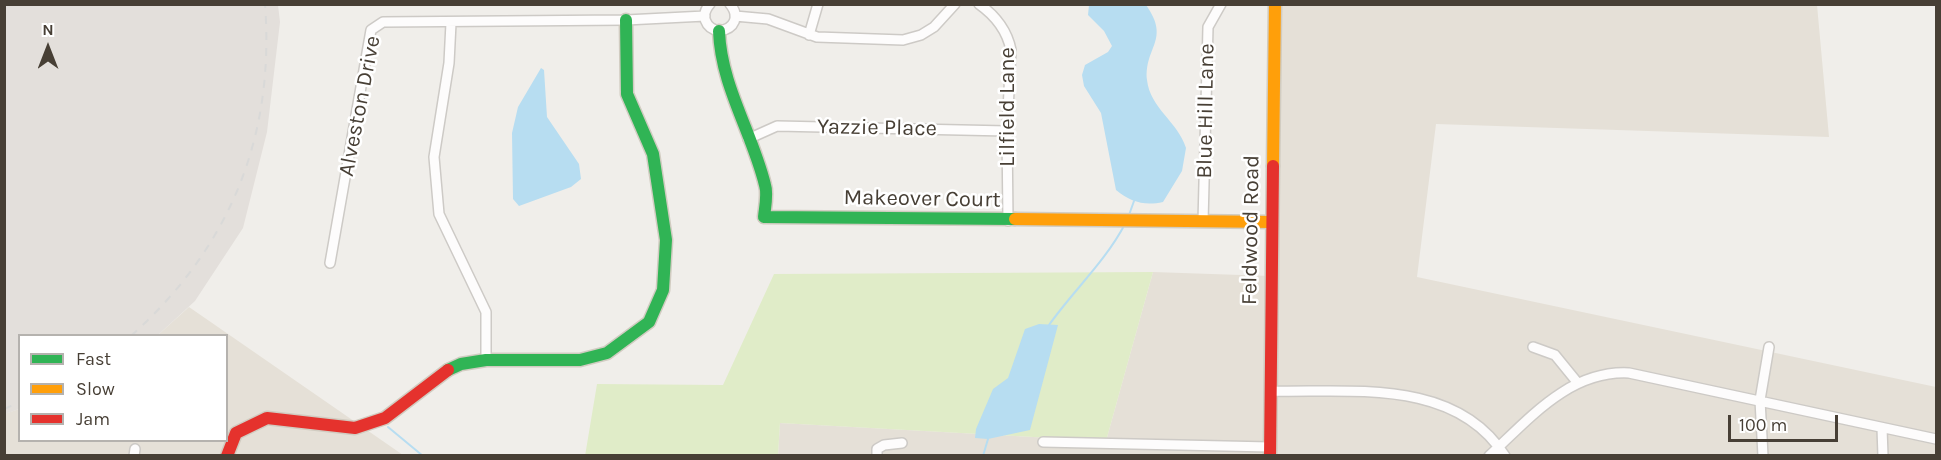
<!DOCTYPE html>
<style>
body{margin:0}
#map{position:relative;width:1941px;height:460px;overflow:hidden;background:#f0eeea;font-family:Karla,sans-serif}
canvas{display:block}
.frame{position:absolute;inset:0;border:6px solid #473f35;pointer-events:none}
.legend{position:absolute;left:18px;top:334px;width:210px;height:108px;box-sizing:border-box;background:#fff;border:2px solid #b5b2ae;margin:0;padding:8px 10px;list-style:none;font-size:18px;color:#473f35}
.legend li{display:flex;align-items:center;gap:12px;height:30px}
.legend b{width:30px;border:2px solid #b5b2ae}
.north{position:absolute;left:18px;top:18px;width:60px;height:60px;-webkit-text-stroke:4px #fff;paint-order:stroke;rotate:0deg;font-size:16px;font-weight:700;line-height:24px;text-align:center;color:#473f35}
.north::after{content:'';display:block;margin:auto;width:21px;height:27px;background:#473f35;clip-path:polygon(50% 0,100% 100%,50% 72%,0 100%)}
.scale{position:absolute;left:1728px;top:415px;width:110px;height:27px;box-sizing:border-box;border:3px solid #473f35;border-top:0;padding-left:8px;font-size:18px;line-height:21px;white-space:nowrap;color:#473f35;-webkit-text-stroke:4px #fff;paint-order:stroke}
</style>
<div id="map">
<canvas width="1941" height="460"></canvas>
<div class="frame"></div>
<ul class="legend">
<li><b style="height:8px;background:#30b455"></b>Fast</li>
<li><b style="height:8px;background:#ff9f0a"></b>Slow</li>
<li><b style="height:8px;background:#e5322d"></b>Jam</li>
</ul>
<div class="north">N</div>
<div class="scale">100 m</div>
</div>
<script>
const ctx = document.querySelector('canvas').getContext('2d');
ctx.lineJoin = 'round';
function fillPath(path, color) { ctx.fillStyle = color; ctx.fill(path, 'evenodd'); }
function trace(path, color, width, dash) { ctx.strokeStyle = color; ctx.lineWidth = width; ctx.lineCap = dash ? 'butt' : 'round'; ctx.setLineDash(dash || []); ctx.stroke(path); }
function drawText(font, color, halo, rows, align = 'center') {
  ctx.font = font + ' Karla,sans-serif'; ctx.lineWidth = 5; ctx.setLineDash([]); ctx.textBaseline = 'middle'; ctx.strokeStyle = halo; ctx.fillStyle = color; for (const [text, x, y, turn = 0] of rows) {
    ctx.save(); ctx.translate(x, y); ctx.rotate((+turn || 0) * Math.PI / 180); ctx.textAlign = isNaN(turn) ? turn : align; if (halo) ctx.strokeText(text, 0, 0); ctx.fillText(text, 0, 0); ctx.restore();
  }
}
fillPath(new Path2D(`
 M 1277,5 L 1817,5 L 1829,137 L 1436,124 L 1417,277 L 1936,387 L 1936,455 L 778,456 L 780,423 L 1106,441 L 1153,272 L 1270,276 Z
 M 189,307 L 403,455 L 5,455 L 4,414 L 19,409 L 20,440 L 226,440 L 226,336 L 158,335 Z`), '#e5e0d7');
fillPath(new Path2D(`
 M 5,4 L 278,5 L 280,22 L 267,132 L 243,228 L 195,301 L 158,335 L 20,336 L 19,409 L 5,414 Z`), '#e3dfdb');
fillPath(new Path2D(`
 M 1153,272 L 1106,441 L 780,423 L 778,455 L 585,456 L 597,384 L 723,385 L 774,274 Z`), '#e0ecc8');
fillPath(new Path2D(`
 M 1089,5 L 1146,5 C 1171,40 1144,47 1147,80 C 1150,108 1178,122 1186,148 L 1182,171 L 1163,202 C 1144,206 1131,202 1116,190 L 1101,113 L 1084,86 L 1082,75 L 1085,65 L 1108,52 L 1112,46 L 1104,31 L 1088,15 Z
 M 541,68 L 544,70 L 547,117 L 579,164 L 581,179 L 571,187 L 519,206 L 513,199 L 512,133 L 518,107 Z
 M 1039,324 L 1058,325 L 1030,430 L 988,439 L 975,438 L 976,429 L 993,389 L 1008,378 L 1025,329 Z`), '#b7ddf1');
trace(new Path2D(`
 M 1129,215 L 1134,201
 M 1049,325 C 1073,291 1105,262 1125,224
 M 388,427 L 423,456
 M 983,456 L 988,439`), '#b7ddf1', 2);
const street = new Path2D(`
 M 710,4 C 700,15 705,28 719,31 C 735,29 740,16 730,4
 M 979,4 C 996,16 1007,30 1011,50 L 1007,131 L 1008,221
 M 735,16 L 768,19 L 817,37 L 903,40 L 921,35 L 934,27 L 955,4
 M 451,23 L 449,63 L 434,157 L 439,214 L 486,312 L 486,360
 M 809,35 L 818,4
 M 748,139 L 777,126 L 1007,131
 M 1203,222 L 1208,27 L 1221,4
 M 330,263 L 371,30 L 383,22 L 626,20 L 705,16
 M 1533,347 L 1555,355 L 1577,382
 M 1270,391 C 1350,393 1455,377 1505,456
 M 1882,428 L 1883,456
 M 1043,442 L 1270,447
 M 134,456 L 135,449
 M 877,456 L 877,449 L 884,445 L 902,443
 M 1489,456 C 1530,418 1570,370 1629,373 L 1936,439
 M 1763,456 L 1760,400 L 1769,347`);
const fast = new Path2D(`
 M 719,31 C 721,86 752,132 765,185 C 768,194 765,207 764,217 L 1015,219
 M 448,370 L 461,364 L 486,360 L 580,360 L 607,353 L 649,322 L 663,290 L 666,240 L 653,154 L 627,94 L 626,20`);
const slow = new Path2D(`
 M 1273,166 L 1275,4
 M 1015,219 L 1272,222`);
const jam = new Path2D(`
 M 227,456 L 236,433 L 267,418 L 355,428 L 385,418 L 448,370
 M 1270,456 L 1273,166`);
trace(street, '#cdcac6', 12);
trace(fast, '#d1ccc1', 15);
trace(slow, '#d1ccc1', 15);
trace(jam, '#d1ccc1', 15);
trace(street, '#fdfcfc', 9);
trace(fast, '#30b455', 12);
trace(slow, '#ff9f0a', 12);
trace(jam, '#e5322d', 12);
trace(new Path2D(`
 M 131,336 C 230,247 275,137 265,4
 M 4,409 L 20,402`), '#d9d9d8', 2, [8, 8]);
drawText('22px', '#473f35', '#fff', [
 ["Alveston Drive",360,106,-79],
 ["Lilfield Lane",1008,107,-90],
 ["Blue Hill Lane",1206,111,-89],
 ["Yazzie Place",877,128,1],
 ["Makeover Court",922,199,1],
 ["Feldwood Road",1251,230,-89]
]);
</script>
